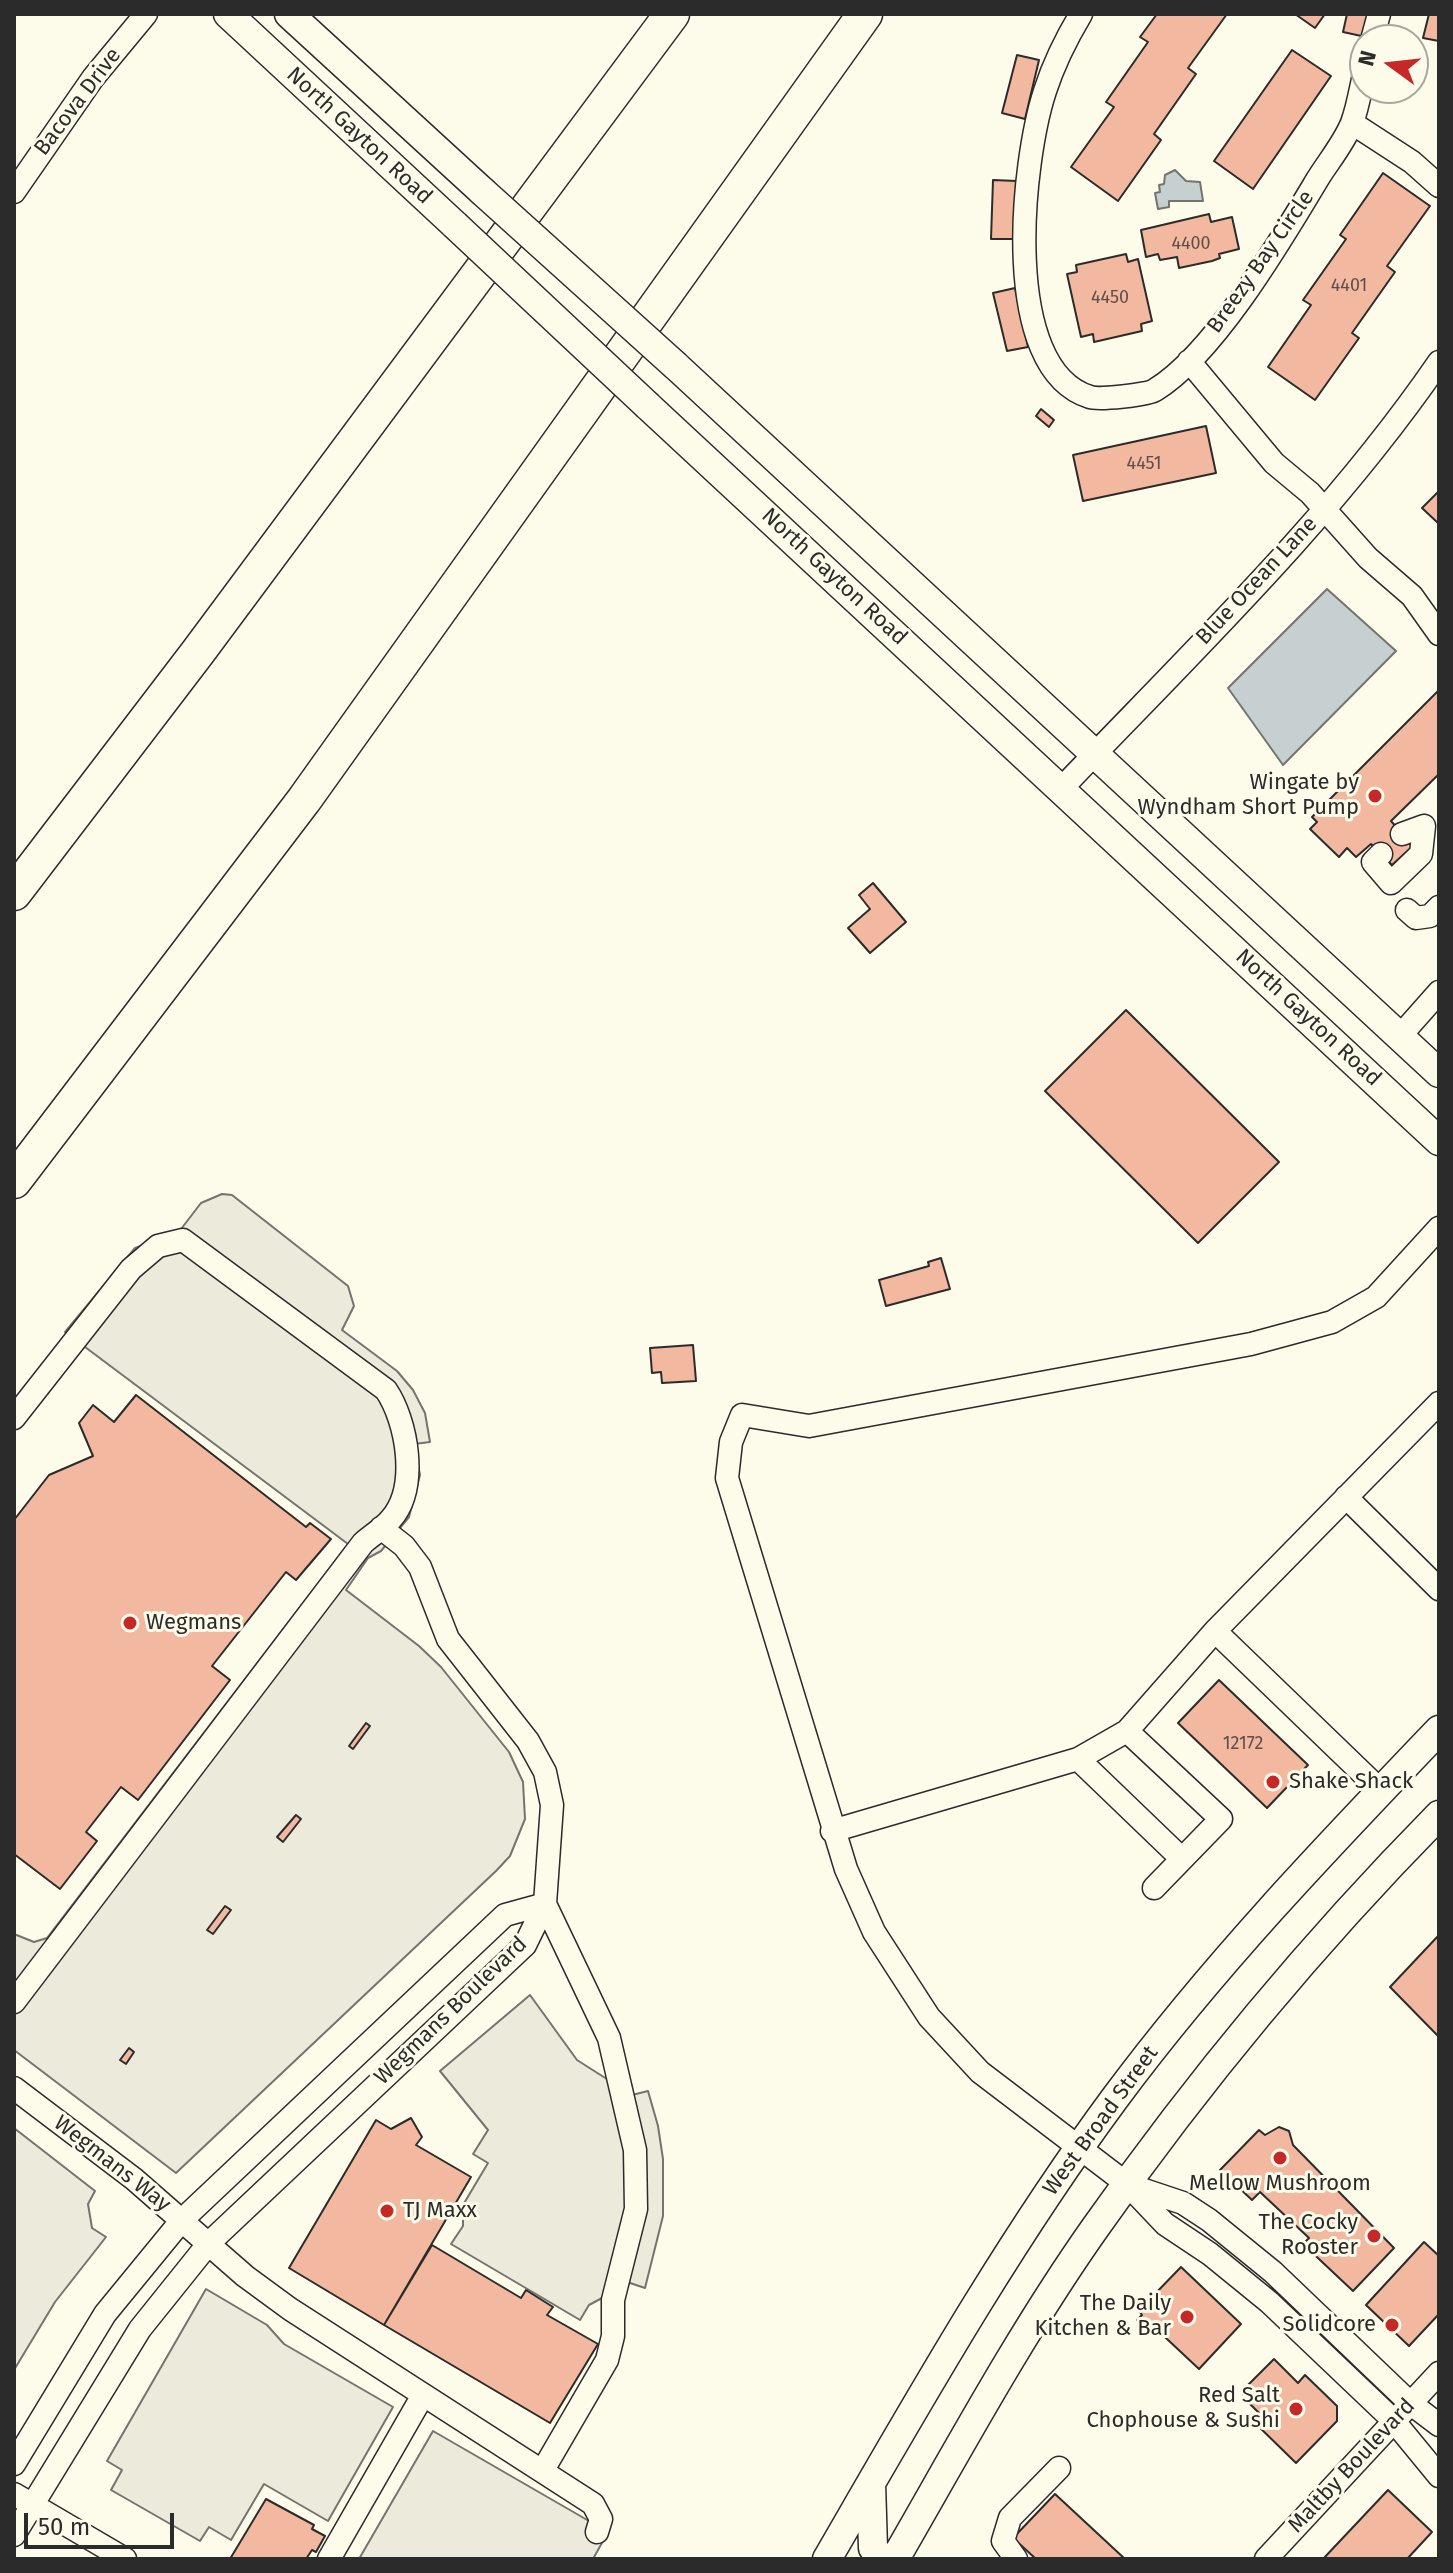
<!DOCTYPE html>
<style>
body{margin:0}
#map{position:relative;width:1453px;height:2573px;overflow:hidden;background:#fdfbea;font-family:"Fira Sans",sans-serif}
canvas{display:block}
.frame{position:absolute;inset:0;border:16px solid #2b2b2b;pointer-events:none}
.north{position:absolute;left:1349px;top:24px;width:80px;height:80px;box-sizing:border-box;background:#fdfbea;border:2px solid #a9a89e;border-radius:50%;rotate:285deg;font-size:22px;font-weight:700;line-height:32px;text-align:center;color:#2b2b2b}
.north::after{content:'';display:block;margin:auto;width:28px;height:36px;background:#c62828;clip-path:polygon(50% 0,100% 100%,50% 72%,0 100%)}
.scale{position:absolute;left:24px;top:2513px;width:150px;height:36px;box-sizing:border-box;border:4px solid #2b2b2b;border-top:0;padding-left:10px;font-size:24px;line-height:28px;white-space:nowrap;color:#2b2b2b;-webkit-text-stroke:6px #fdfbea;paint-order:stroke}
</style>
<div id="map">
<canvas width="1453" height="2573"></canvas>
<div class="frame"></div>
<div class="north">N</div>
<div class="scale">50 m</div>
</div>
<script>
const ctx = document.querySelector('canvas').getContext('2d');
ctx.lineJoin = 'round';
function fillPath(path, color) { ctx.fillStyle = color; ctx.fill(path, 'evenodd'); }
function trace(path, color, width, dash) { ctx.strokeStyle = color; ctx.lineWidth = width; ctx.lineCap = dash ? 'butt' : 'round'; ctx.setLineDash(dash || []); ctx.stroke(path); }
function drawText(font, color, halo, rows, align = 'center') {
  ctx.font = font + ' "Fira Sans",sans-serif'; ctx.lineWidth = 6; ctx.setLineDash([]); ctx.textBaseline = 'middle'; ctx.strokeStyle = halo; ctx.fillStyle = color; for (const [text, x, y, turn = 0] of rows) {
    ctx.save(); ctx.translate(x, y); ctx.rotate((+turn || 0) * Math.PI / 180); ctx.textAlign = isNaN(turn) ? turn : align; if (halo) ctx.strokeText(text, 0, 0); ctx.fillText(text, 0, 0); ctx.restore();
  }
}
const parking = new Path2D(`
 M 222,1194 L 232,1195 L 348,1286 L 354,1306 L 342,1330 L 397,1371 L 413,1390 L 425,1413 L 430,1442 L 414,1444 L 420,1475 L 409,1517 L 381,1551 L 368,1558 L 346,1590 L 419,1646 L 441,1667 L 509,1752 L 523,1782 L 525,1819 L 510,1856 L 496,1871 L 176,2173 L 14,2050 L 14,1934 L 34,1942 L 47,1938 L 348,1544 L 65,1332 L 135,1248 L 178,1233 L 201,1203 Z
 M 530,1995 L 577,2060 L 632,2095 L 648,2091 L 658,2126 L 663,2159 L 663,2216 L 645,2288 L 630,2283 L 589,2305 L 580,2320 L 451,2244 L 463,2226 L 463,2205 L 488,2163 L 473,2154 L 488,2130 L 440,2071 Z
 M 14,2128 L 95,2191 L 88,2204 L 92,2228 L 106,2237 L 55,2302 L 14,2370 Z
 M 206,2289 L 267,2325 L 284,2344 L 393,2407 L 328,2521 L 264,2484 L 231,2540 L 209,2527 L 200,2541 L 111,2490 L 122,2470 L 107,2461 Z
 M 433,2431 L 608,2532 L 593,2559 L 359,2559 Z`);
fillPath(parking, '#eceadb');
trace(parking, '#74746e', 2);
const water = new Path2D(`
 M 1175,170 L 1186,181 L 1200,182 L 1203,201 L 1169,201 L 1169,207 L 1158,209 L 1155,193 L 1160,192 L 1159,185 L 1164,184 L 1165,175 Z
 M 1327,589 L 1396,651 L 1283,765 L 1228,688 Z`);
fillPath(water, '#c7d0d0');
trace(water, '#74746e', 2);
const building = new Path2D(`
 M 1157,14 L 1227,14 L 1188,68 L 1196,74 L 1154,134 L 1161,140 L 1118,201 L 1071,167 L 1114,107 L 1106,102 L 1148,42 L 1140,37 Z
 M 1295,14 L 1325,14 L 1315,28 Z
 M 1347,14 L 1372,14 L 1366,37 L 1343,32 Z
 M 1429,14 L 1439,14 L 1439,41 L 1423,38 Z
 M 1292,50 L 1331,76 L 1253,189 L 1214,161 Z
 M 1017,55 L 1039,60 L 1025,119 L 1002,113 Z
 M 1383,173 L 1430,206 L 1387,266 L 1395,272 L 1352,333 L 1359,338 L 1315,400 L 1268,367 L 1311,305 L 1303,300 L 1346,239 L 1340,235 Z
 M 993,180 L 1017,181 L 1014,239 L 991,239 Z
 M 1209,214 L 1211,222 L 1232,217 L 1239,249 L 1219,254 L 1220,258 L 1212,261 L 1179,268 L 1177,257 L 1160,260 L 1158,254 L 1146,257 L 1141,230 Z
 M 1126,254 L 1128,262 L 1138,259 L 1152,321 L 1141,324 L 1142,331 L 1094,342 L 1093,334 L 1081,337 L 1067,274 L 1077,272 L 1076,265 Z
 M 1015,288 L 1028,347 L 1007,351 L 993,293 Z
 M 1041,409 L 1054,420 L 1049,427 L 1036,416 Z
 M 1206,426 L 1216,473 L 1083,501 L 1073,455 Z
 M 1439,491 L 1439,524 L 1422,508 Z
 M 1439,690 L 1439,774 L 1391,821 L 1413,846 L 1392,865 L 1371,844 L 1356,857 L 1347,848 L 1339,857 L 1310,829 L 1317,822 L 1312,817 Z
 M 873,883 L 906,922 L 870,953 L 848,928 L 870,909 L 859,895 Z
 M 1126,1010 L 1279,1162 L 1198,1243 L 1045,1091 Z
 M 941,1258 L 950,1289 L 886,1306 L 879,1280 L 929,1266 L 928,1262 Z
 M 693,1345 L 696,1381 L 662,1383 L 661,1372 L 652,1373 L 650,1348 Z
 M 136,1395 L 306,1527 L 310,1523 L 331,1539 L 296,1580 L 286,1572 L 212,1666 L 230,1680 L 138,1800 L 121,1787 L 86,1832 L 97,1841 L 60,1889 L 14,1854 L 14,1520 L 49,1475 L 93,1456 L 79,1423 L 93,1405 L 114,1422 Z
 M 1219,1680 L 1308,1765 L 1267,1808 L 1178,1723 Z
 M 366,1723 L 370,1726 L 353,1749 L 349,1746 Z
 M 296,1815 L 301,1819 L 283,1842 L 277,1837 Z
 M 225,1906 L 231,1910 L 213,1934 L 207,1930 Z
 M 1439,1935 L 1439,2037 L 1390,1987 Z
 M 129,2048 L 134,2052 L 126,2064 L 120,2060 Z
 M 411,2118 L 422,2137 L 416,2145 L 471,2177 L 384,2325 L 289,2268 L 376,2120 L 391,2129 Z
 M 1279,2127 L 1289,2131 L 1293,2145 L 1394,2248 L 1353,2291 L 1303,2244 L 1309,2238 L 1260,2192 L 1252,2200 L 1220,2170 L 1259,2130 L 1265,2135 Z
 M 1424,2242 L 1439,2256 L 1439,2314 L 1409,2346 L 1366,2305 Z
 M 432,2245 L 521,2298 L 526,2290 L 553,2307 L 547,2315 L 598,2344 L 550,2423 L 384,2325 Z
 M 1181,2267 L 1241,2324 L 1199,2369 L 1151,2324 L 1146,2329 L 1137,2320 L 1142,2315 L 1136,2306 L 1143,2298 L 1147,2302 L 1151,2298 Z
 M 1274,2359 L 1298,2383 L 1305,2375 L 1337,2406 L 1337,2421 L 1296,2463 L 1252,2420 L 1259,2413 L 1243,2397 L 1243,2390 Z
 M 1388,2490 L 1432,2532 L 1407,2559 L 1323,2559 Z
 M 1055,2494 L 1125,2559 L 1036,2559 L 1013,2538 Z
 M 266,2499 L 314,2525 L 312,2529 L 325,2536 L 316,2552 L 312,2550 L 306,2559 L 230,2559 Z`);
fillPath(building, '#f2b8a0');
trace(building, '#2b2b2b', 2);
const minor = new Path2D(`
 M 1081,14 C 1066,39 1054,63 1045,91 C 1022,161 999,369 1090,397 C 1098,400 1148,395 1155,390 C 1214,354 1281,240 1317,180 C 1328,162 1344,143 1352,123 C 1358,107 1361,87 1365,70
 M 1372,40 L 1379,14
 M 1352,123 L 1412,162 L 1439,186
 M 14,192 L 93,78 L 146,14
 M 1189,361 L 1274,463 L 1310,493 L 1368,558 L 1412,596 L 1439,634
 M 1062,788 C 1192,652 1332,518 1439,362
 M 1381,854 L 1373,862 L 1391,883 L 1421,854 L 1424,826 L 1402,834
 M 1407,910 L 1416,918 L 1430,916 L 1439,907
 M 1400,1036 L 1439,992
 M 1439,1228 L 1376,1297 L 1332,1322 L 1251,1344 L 809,1426 L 742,1415 L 731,1442 L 727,1478 L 846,1869 L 874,1932 L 929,2017 L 980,2072 L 1127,2184 L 1165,2224 L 1210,2254 L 1269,2302 L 1393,2420 L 1439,2476
 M 14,1418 L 131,1269 L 158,1246 L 183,1240 L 386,1390 C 407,1421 419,1487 391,1519 C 384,1528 372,1535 363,1543 L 14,2002
 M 1346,1497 L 1439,1589
 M 381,1528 L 404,1546 L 420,1567 L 448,1639 L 528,1741 L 545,1772 L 552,1805 L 545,1904 L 609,2038 L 635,2150 L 636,2209 L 613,2300 L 613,2336 L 607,2360 L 543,2470
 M 1127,1731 L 1221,1819 L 1154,1888
 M 1078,1759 L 1182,1859
 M 1381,1791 L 1215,1631 L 1439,1403
 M 832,1831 L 1078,1759 L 1127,1731 L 1215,1631
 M 14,2088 L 134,2179 L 245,2276 L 290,2309 L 593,2504 L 601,2519 L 597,2532
 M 1132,2186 L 1183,2203 L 1209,2220 L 1273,2272 L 1410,2403 L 1439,2425
 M 14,2464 L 105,2314 L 182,2220 L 505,1915 L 545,1904
 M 14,2494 L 125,2559
 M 14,2535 L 140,2329 L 209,2243 L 525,1945 L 545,1904
 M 329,2559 L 423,2395
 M 1016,2559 L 1003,2541 L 1010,2518 L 1059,2468
 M 1266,2559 L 1439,2373`);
const major = new Path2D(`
 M 228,14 L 455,225
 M 289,14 L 482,191
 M 676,366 L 1439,1073
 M 648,406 L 1439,1141
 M 871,2483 L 873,2548 L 882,2559
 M 827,2559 C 918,2402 1007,2244 1115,2098 C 1213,1966 1326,1848 1439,1730
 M 895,2559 C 959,2448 1021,2333 1095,2228 C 1199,2080 1313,1943 1439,1815`);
const highway = new Path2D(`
 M 14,893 L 198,652 L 672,14
 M 14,1181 L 304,800 L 865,14`);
trace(minor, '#2b2b2b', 25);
trace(major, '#2b2b2b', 31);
trace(highway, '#2b2b2b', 37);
trace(minor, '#fdfbea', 22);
trace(major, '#fdfbea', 28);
trace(highway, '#fdfbea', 34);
const majorBridge = new Path2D(`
 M 482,191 L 676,366
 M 455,225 L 648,406`);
trace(majorBridge, '#2b2b2b', 31, []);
trace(majorBridge, '#fdfbea', 28);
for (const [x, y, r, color] of [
 [1375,796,8,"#c62828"],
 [130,1623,8,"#c62828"],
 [1273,1782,8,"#c62828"],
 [1280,2158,8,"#c62828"],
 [387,2211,8,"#c62828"],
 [1374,2236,8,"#c62828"],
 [1187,2317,8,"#c62828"],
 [1392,2325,8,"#c62828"],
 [1296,2409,8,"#c62828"]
]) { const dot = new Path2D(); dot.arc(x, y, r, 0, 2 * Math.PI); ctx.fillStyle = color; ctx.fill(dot); trace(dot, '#fdfbea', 3); }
drawText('18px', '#5d4e48', null, [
 ["4400",1191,244],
 ["4401",1349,286],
 ["4450",1110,298],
 ["4451",1144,464],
 ["12172",1243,1744]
]);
drawText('22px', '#2b2b2b', '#fdfbea', [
 ["Bacova Drive",78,102,-53],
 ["North Gayton Road",359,136,43],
 ["Breezy Bay Circle",1261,262,-55],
 ["North Gayton Road",834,577,43],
 ["Blue Ocean Lane",1257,581,-47],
 ["North Gayton Road",1308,1018,43],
 ["Wegmans Boulevard",451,2011,-44],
 ["West Broad Street",1101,2121,-54],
 ["Wegmans Way",112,2164,38],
 ["Maltby Boulevard",1352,2466,-47]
]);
drawText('22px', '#2b2b2b', '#fdfbea', [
 ["Wingate by",1359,783],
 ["Wyndham Short Pump",1359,808],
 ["Wegmans",146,1623,"left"],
 ["Shake Shack",1289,1782,"left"],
 ["Mellow Mushroom",1280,2184,"center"],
 ["TJ Maxx",403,2211,"left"],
 ["The Cocky",1358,2223],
 ["Rooster",1358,2248],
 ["The Daily",1171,2304],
 ["Kitchen & Bar",1171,2329],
 ["Solidcore",1376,2325],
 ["Red Salt",1280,2396],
 ["Chophouse & Sushi",1280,2421]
], 'right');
</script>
